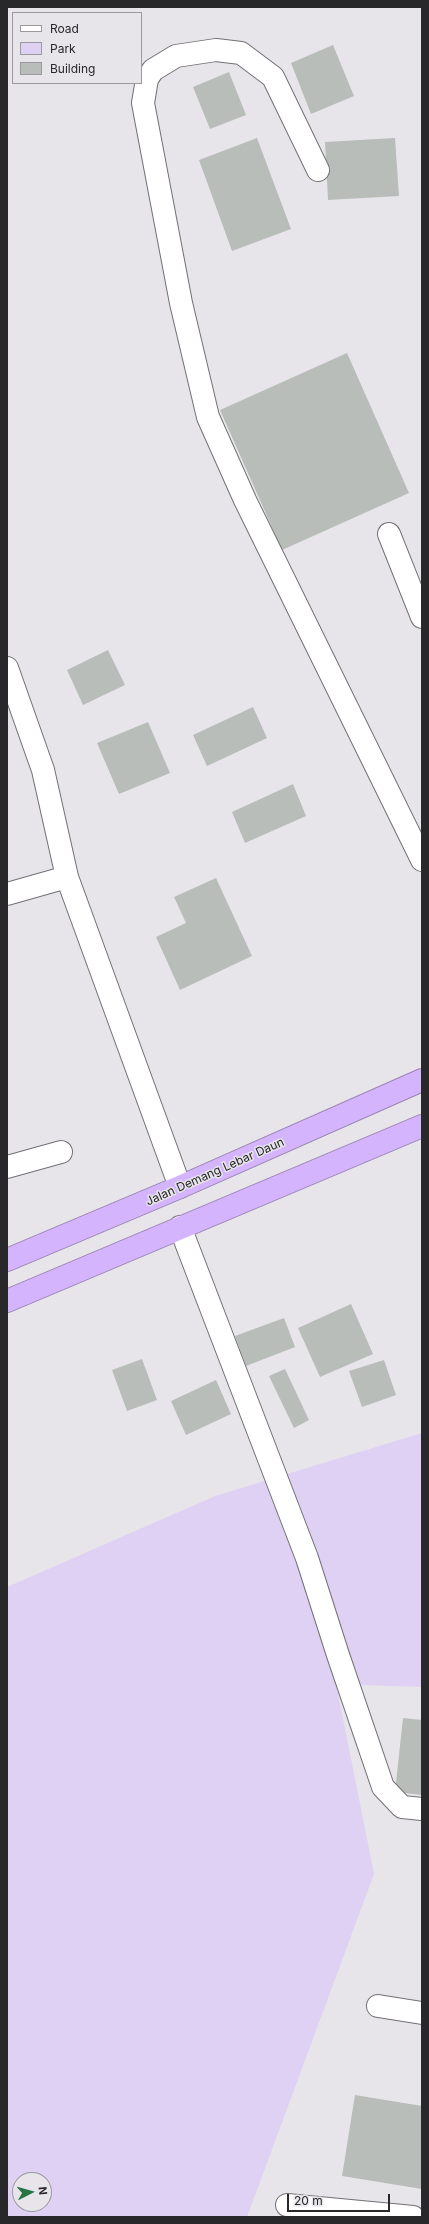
<!DOCTYPE html>
<style>
body{margin:0}
#map{position:relative;width:429px;height:2224px;overflow:hidden;background:#e7e5ea;font-family:Inter,sans-serif}
canvas{display:block}
.frame{position:absolute;inset:0;border:8px solid #282729;pointer-events:none}
.legend{position:absolute;left:12px;top:12px;width:130px;height:72px;box-sizing:border-box;background:#e7e5ea;border:1px solid #9b999d;margin:0;padding:5px 7px;list-style:none;font-size:12px;color:#282729}
.legend li{display:flex;align-items:center;gap:8px;height:20px}
.legend b{width:20px;border:1px solid #9b999d}
.north{position:absolute;left:12px;top:2172px;width:40px;height:40px;box-sizing:border-box;background:#e7e5ea;border:1px solid #9b999d;border-radius:50%;rotate:84deg;font-size:11px;font-weight:700;line-height:16px;text-align:center;color:#282729}
.north::after{content:'';display:block;margin:auto;width:14px;height:18px;background:#257444;clip-path:polygon(50% 0,100% 100%,50% 72%,0 100%)}
.scale{position:absolute;left:287px;top:2194px;width:103px;height:18px;box-sizing:border-box;border:2px solid #282729;border-top:0;padding-left:5px;font-size:12px;line-height:14px;white-space:nowrap;color:#282729;-webkit-text-stroke:3px #e7e5ea;paint-order:stroke}
</style>
<div id="map">
<canvas width="429" height="2224"></canvas>
<div class="frame"></div>
<ul class="legend">
<li><b style="height:5px;background:#fff"></b>Road</li>
<li><b style="height:11px;background:#dfd1f3"></b>Park</li>
<li><b style="height:11px;background:#b8bdb9"></b>Building</li>
</ul>
<div class="north">N</div>
<div class="scale">20 m</div>
</div>
<script>
const ctx = document.querySelector('canvas').getContext('2d');
ctx.lineJoin = 'round';
function fillPath(path, color) { ctx.fillStyle = color; ctx.fill(path, 'evenodd'); }
function trace(path, color, width, dash) { ctx.strokeStyle = color; ctx.lineWidth = width; ctx.lineCap = dash ? 'butt' : 'round'; ctx.setLineDash(dash || []); ctx.stroke(path); }
function drawText(font, color, halo, rows, align = 'center') {
  ctx.font = font + ' Inter,sans-serif'; ctx.lineWidth = 3; ctx.setLineDash([]); ctx.textBaseline = 'middle'; ctx.strokeStyle = halo; ctx.fillStyle = color; for (const [text, x, y, turn = 0] of rows) {
    ctx.save(); ctx.translate(x, y); ctx.rotate((+turn || 0) * Math.PI / 180); ctx.textAlign = isNaN(turn) ? turn : align; if (halo) ctx.strokeText(text, 0, 0); ctx.fillText(text, 0, 0); ctx.restore();
  }
}
fillPath(new Path2D(`
 M 422,1433 L 422,1687 L 336,1684 L 374,1874 L 247,2217 L 7,2217 L 7,1587 L 215,1496 ZM 20,2180 L 44,2180 L 44,2204 L 20,2204 Z`), '#dfd1f3');
fillPath(new Path2D(`
 M 333,45 L 354,96 L 311,114 L 291,63 Z
 M 229,72 L 246,115 L 210,129 L 193,87 Z
 M 257,138 L 291,229 L 232,251 L 199,160 Z
 M 395,138 L 399,196 L 328,200 L 325,142 Z
 M 347,353 L 409,493 L 282,550 L 220,410 Z
 M 108,650 L 125,685 L 83,705 L 67,670 Z
 M 253,707 L 267,738 L 207,766 L 193,735 Z
 M 148,722 L 170,773 L 119,794 L 97,743 Z
 M 293,784 L 306,816 L 245,843 L 232,812 Z
 M 216,878 L 252,956 L 180,990 L 156,937 L 186,923 L 174,897 Z
 M 351,1304 L 373,1354 L 320,1377 L 298,1328 Z
 M 284,1318 L 295,1347 L 246,1366 L 235,1336 Z
 M 142,1359 L 157,1400 L 127,1411 L 112,1370 Z
 M 384,1360 L 396,1395 L 362,1407 L 349,1371 Z
 M 285,1369 L 309,1420 L 294,1428 L 269,1376 Z
 M 216,1380 L 231,1414 L 186,1435 L 171,1401 Z
 M 403,1718 L 422,1720 L 422,1795 L 395,1792 Z
 M 355,2095 L 422,2106 L 422,2189 L 342,2176 Z`), '#b8bdb9');
const minor = new Path2D(`
 M 318,170 L 273,77 L 241,53 L 216,50 L 176,56 L 153,70 L 147,79 L 143,103 L 181,303 L 208,417 L 245,500 L 422,860
 M 389,534 L 422,617
 M 7,668 L 43,770 L 67,877 L 180,1187
 M 7,894 L 67,877
 M 7,1167 L 61,1152
 M 180,1227 L 307,1558 L 338,1655 L 383,1787 L 402,1807 L 422,1809
 M 378,2006 L 422,2013
 M 287,2205 L 413,2217`);
const highway = new Path2D(`
 M 7,1260 L 180,1187 L 422,1080
 M 7,1301 L 422,1126`);
trace(minor, '#727075', 24);
trace(highway, '#9883b2', 24);
trace(minor, '#fff', 22);
trace(highway, '#d4b4fc', 22);
drawText('12px', '#282729', '#e7e5ea', [
 ["Jalan Demang Lebar Daun",215,1172,-24]
]);
</script>
